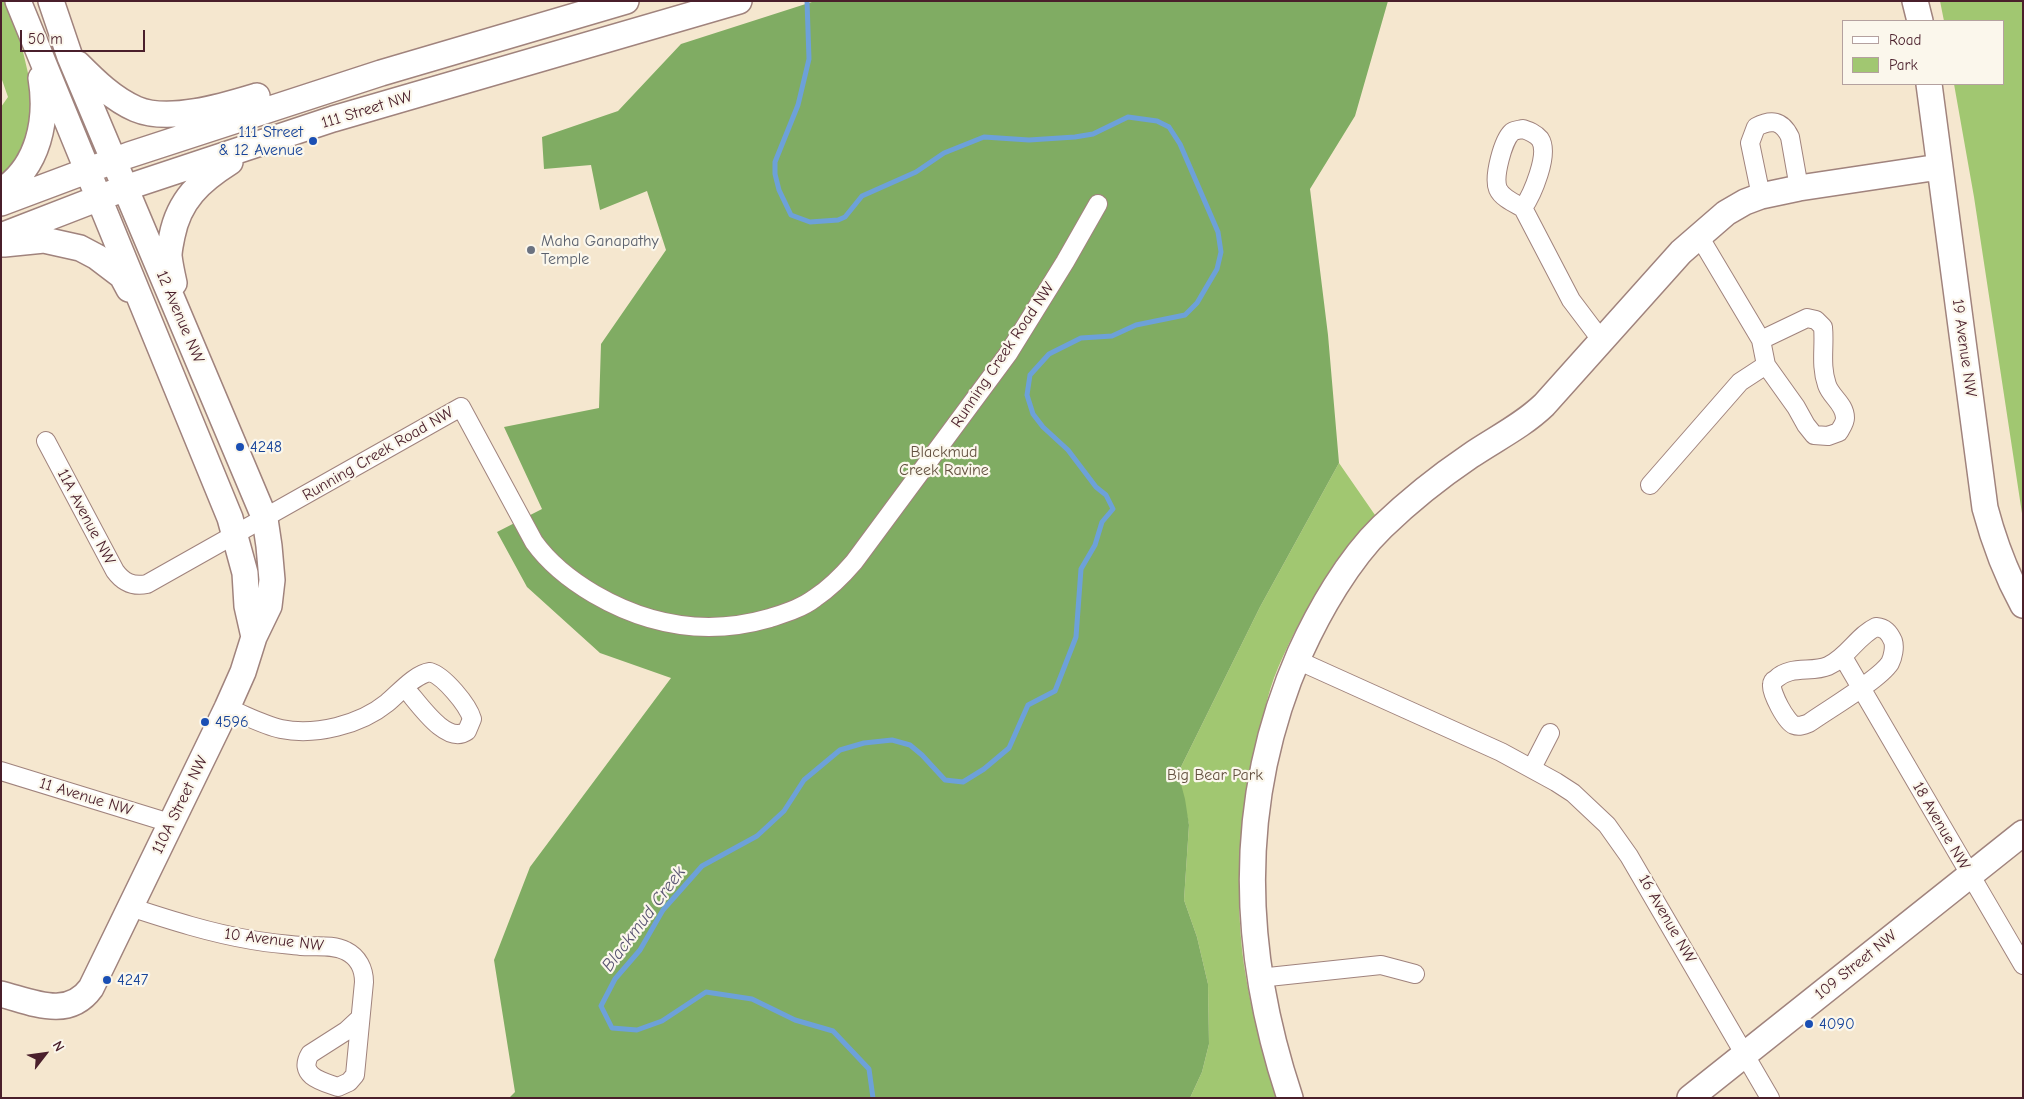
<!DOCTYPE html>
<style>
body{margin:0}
#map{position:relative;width:2024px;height:1099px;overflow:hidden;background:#f5e7cf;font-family:"Comic Neue",sans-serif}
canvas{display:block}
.frame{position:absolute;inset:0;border:2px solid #4a1f2b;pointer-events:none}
.legend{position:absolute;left:1842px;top:20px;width:162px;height:65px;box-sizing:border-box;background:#fbf7ec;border:1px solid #b4a19f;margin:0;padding:6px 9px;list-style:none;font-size:15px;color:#4a1f2b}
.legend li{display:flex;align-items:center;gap:10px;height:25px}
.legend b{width:25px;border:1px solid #b4a19f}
.north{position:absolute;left:20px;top:1029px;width:50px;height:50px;-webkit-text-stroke:4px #fbf7ec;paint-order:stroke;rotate:60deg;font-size:14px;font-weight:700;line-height:20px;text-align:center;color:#4a1f2b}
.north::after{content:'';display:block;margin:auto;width:18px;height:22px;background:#4a1f2b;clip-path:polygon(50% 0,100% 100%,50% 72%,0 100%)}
.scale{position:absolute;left:20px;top:30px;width:125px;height:22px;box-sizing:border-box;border:2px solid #4a1f2b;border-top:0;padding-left:6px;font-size:15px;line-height:18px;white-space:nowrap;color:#4a1f2b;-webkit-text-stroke:4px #fbf7ec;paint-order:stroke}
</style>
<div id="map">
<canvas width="2024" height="1099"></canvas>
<div class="frame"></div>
<ul class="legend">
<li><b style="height:6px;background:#fff"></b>Road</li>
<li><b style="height:14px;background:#a1c771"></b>Park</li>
</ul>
<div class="north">N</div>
<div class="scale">50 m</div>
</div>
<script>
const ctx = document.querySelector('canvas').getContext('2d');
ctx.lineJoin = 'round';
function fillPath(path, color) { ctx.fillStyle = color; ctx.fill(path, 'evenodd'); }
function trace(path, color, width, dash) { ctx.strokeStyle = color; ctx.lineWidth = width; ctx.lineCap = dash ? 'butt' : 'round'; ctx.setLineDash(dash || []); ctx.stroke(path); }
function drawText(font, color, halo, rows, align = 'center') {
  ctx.font = font + ' "Comic Neue",sans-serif'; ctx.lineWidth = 4.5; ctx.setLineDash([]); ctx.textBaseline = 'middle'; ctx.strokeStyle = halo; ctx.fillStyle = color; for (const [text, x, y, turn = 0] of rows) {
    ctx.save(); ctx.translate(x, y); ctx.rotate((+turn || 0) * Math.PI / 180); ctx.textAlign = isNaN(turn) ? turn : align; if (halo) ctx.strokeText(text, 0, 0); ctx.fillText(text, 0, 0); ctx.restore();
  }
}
fillPath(new Path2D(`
 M 1,1 L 6,1 L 18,30 L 37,112 L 27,150 L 1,180 L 1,107 L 8,97 L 1,77 Z
 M 1940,1 L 2023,1 L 2023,520 L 1974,197 L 1954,84 L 2003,84 L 2003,21 L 1944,21 Z
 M 1339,463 L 1375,515 C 1332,563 1298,618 1274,678 C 1269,691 1266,705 1263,718 C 1241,797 1233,884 1244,965 C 1251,1011 1263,1054 1276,1098 L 1190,1098 L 1202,1072 L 1209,1044 L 1208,984 L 1197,937 L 1184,900 L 1189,825 L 1178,773 L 1260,607 Z`), '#a1c771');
fillPath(new Path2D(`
 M 815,1 L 1388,1 L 1355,116 L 1310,189 L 1328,335 L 1339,463 L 1260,607 L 1178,773 L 1185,799 L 1189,825 L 1184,900 L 1197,937 L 1208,984 L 1209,1044 L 1202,1072 L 1190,1098 L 509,1098 L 515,1092 L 494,960 L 530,867 L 671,678 L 600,653 L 527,587 L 497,532 L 542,509 L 504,427 L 599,408 L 601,344 L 666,250 L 647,191 L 600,210 L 591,165 L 544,169 L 542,137 L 618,111 L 681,44 Z`), '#80ac63');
trace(new Path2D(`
 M 807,1 L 809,59 L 798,105 L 775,162 L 775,174 L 779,190 L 791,215 L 810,222 L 838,220 L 845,217 L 862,196 L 916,172 L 944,153 L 984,137 L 1029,140 L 1075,137 L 1093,134 L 1128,117 L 1157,121 L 1169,127 L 1180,144 L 1218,232 L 1221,252 L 1217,269 L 1197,303 L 1185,315 L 1136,325 L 1112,336 L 1081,338 L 1049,354 L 1030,375 L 1027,395 L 1033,414 L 1043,427 L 1068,450 L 1096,487 L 1106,495 L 1113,509 L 1102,522 L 1095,545 L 1081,569 L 1076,637 L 1055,691 L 1028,705 L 1009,748 L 984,769 L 963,782 L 945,780 L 922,755 L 910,745 L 892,740 L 864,743 L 840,750 L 804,780 L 784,811 L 757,836 L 702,866 L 663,910 L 640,950 L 615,979 L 601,1006 L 612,1028 L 637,1030 L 662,1021 L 706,992 L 752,999 L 795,1020 L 833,1031 L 869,1069 L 873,1098`), '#6da1d9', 5);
const street = new Path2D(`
 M 1523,129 C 1529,131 1535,133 1540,139 C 1550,154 1532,195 1523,208 C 1514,203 1502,198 1498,189 C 1493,177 1503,140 1512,132 C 1515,130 1519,130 1523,129 Z
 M 1761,196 L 1750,143 L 1756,127 C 1771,119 1782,120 1790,137 L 1799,188
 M 1523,208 L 1571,300 L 1602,341
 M 1761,340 L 1807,318 L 1816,320 L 1823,327 C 1825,346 1820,365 1827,385 C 1831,397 1845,404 1845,418 C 1845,423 1841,428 1839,432 L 1828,436 L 1814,435 L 1806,425 L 1796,407 L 1766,365
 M 46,441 L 115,571 C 123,582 132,587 147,584 L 461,407 L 534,542 C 549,563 572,581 594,594 C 649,626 708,636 770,618 C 785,613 802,608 815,598 C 830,588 842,576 854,562 L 1008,354 L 1065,262 L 1098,204
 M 1650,485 L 1740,382 L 1766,365 L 1761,340 L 1699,236
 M 1876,627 C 1885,628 1889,632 1893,641 C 1895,647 1893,657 1890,663 C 1879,680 1827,710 1809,723 C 1804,725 1799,727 1794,725 C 1786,722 1771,693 1772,685 C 1772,682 1774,680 1776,679 C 1790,665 1812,673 1828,666 C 1848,657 1857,636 1876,627 Z
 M 1843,657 L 2023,965
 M 1297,660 L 1501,752 L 1556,782 L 1573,793 L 1607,825 L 1629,856 L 1770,1098
 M 227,708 C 245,715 263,725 281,729 C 315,736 360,725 387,703 C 399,693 415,674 430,672 C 444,676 468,705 472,719 L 467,731 C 446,746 418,702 405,688
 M 1532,768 L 1550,733
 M 1,771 L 170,823
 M 130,907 C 170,920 210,933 252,940 C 268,943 284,944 301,946 C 316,947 333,944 346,951 C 358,957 364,969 364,982 L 355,1075 L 349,1082 L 338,1087 C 323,1082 297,1076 310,1054 L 346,1031 L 360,1018
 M 1259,978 L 1381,965 L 1415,974`);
const secondary = new Path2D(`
 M 18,1 L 230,518 L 245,573 L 247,606 L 254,637
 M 1915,1 L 1920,21
 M 78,64 C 95,81 113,99 136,109 C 169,123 224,106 257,96
 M 1929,84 L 1985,508 C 1994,542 2006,574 2023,605
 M 1,191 C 39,167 48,119 41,78
 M 1,203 L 129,155 L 381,73 L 626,1
 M 1,236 L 125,188 L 333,119 L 739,1
 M 4,244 L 44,240 L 80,248 L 97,257 L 122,276 L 129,289
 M 174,283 C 172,274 170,265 169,256 C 169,249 171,242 172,236 C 179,200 200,181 230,162
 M 1,994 C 32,1002 68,1020 91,988 L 227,708 L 243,672 L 254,637 L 269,606 L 272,580 L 269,546 L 265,519 L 70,57 L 51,1
 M 1290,1098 C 1240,948 1236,799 1300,653 C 1319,611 1348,560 1382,527 C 1409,501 1439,477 1470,456 C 1495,439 1522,426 1544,405 L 1681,252 L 1726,213 L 1745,202 L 1761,196 L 1799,188 L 1939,167
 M 1690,1098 L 2023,833`);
trace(street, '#a0837d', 20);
trace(secondary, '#a0837d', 28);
trace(street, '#fff', 18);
trace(secondary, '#fff', 25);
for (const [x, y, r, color] of [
 [313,141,5,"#1a4fb4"],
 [531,250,5,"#6b7280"],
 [240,447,5,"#1a4fb4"],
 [205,722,5,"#1a4fb4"],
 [107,980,5,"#1a4fb4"],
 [1809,1024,5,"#1a4fb4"]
]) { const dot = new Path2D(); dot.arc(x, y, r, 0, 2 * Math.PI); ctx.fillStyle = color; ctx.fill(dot); trace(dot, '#fbf7ec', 2); }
drawText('16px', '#4a1f2b', '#fbf7ec', [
 ["111 Street NW",367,110,-17],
 ["12 Avenue NW",180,317,67],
 ["19 Avenue NW",1964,348,82],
 ["Running Creek Road NW",1003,355,-56],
 ["Running Creek Road NW",378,454,-30],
 ["11A Avenue NW",86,517,62],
 ["11 Avenue NW",86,797,17],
 ["110A Street NW",180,805,-64],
 ["18 Avenue NW",1941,826,60],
 ["16 Avenue NW",1667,919,60],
 ["10 Avenue NW",274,940,7],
 ["109 Street NW",1856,965,-39]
]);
drawText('16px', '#164399', '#fbf7ec', [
 ["111 Street",303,132,"right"],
 ["& 12 Avenue",303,150,"right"],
 ["4248",250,447],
 ["4596",215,722],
 ["4247",117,980],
 ["4090",1819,1024]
], 'left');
drawText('16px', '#5b616d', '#fbf7ec', [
 ["Maha Ganapathy",541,241],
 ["Temple",541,259]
], 'left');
drawText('16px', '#645140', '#fbf7ec', [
 ["Blackmud",944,452],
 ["Creek Ravine",944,470],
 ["Big Bear Park",1215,775]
]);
drawText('italic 18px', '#585371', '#fbf7ec', [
 ["Blackmud Creek",644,919,-53]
]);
</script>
